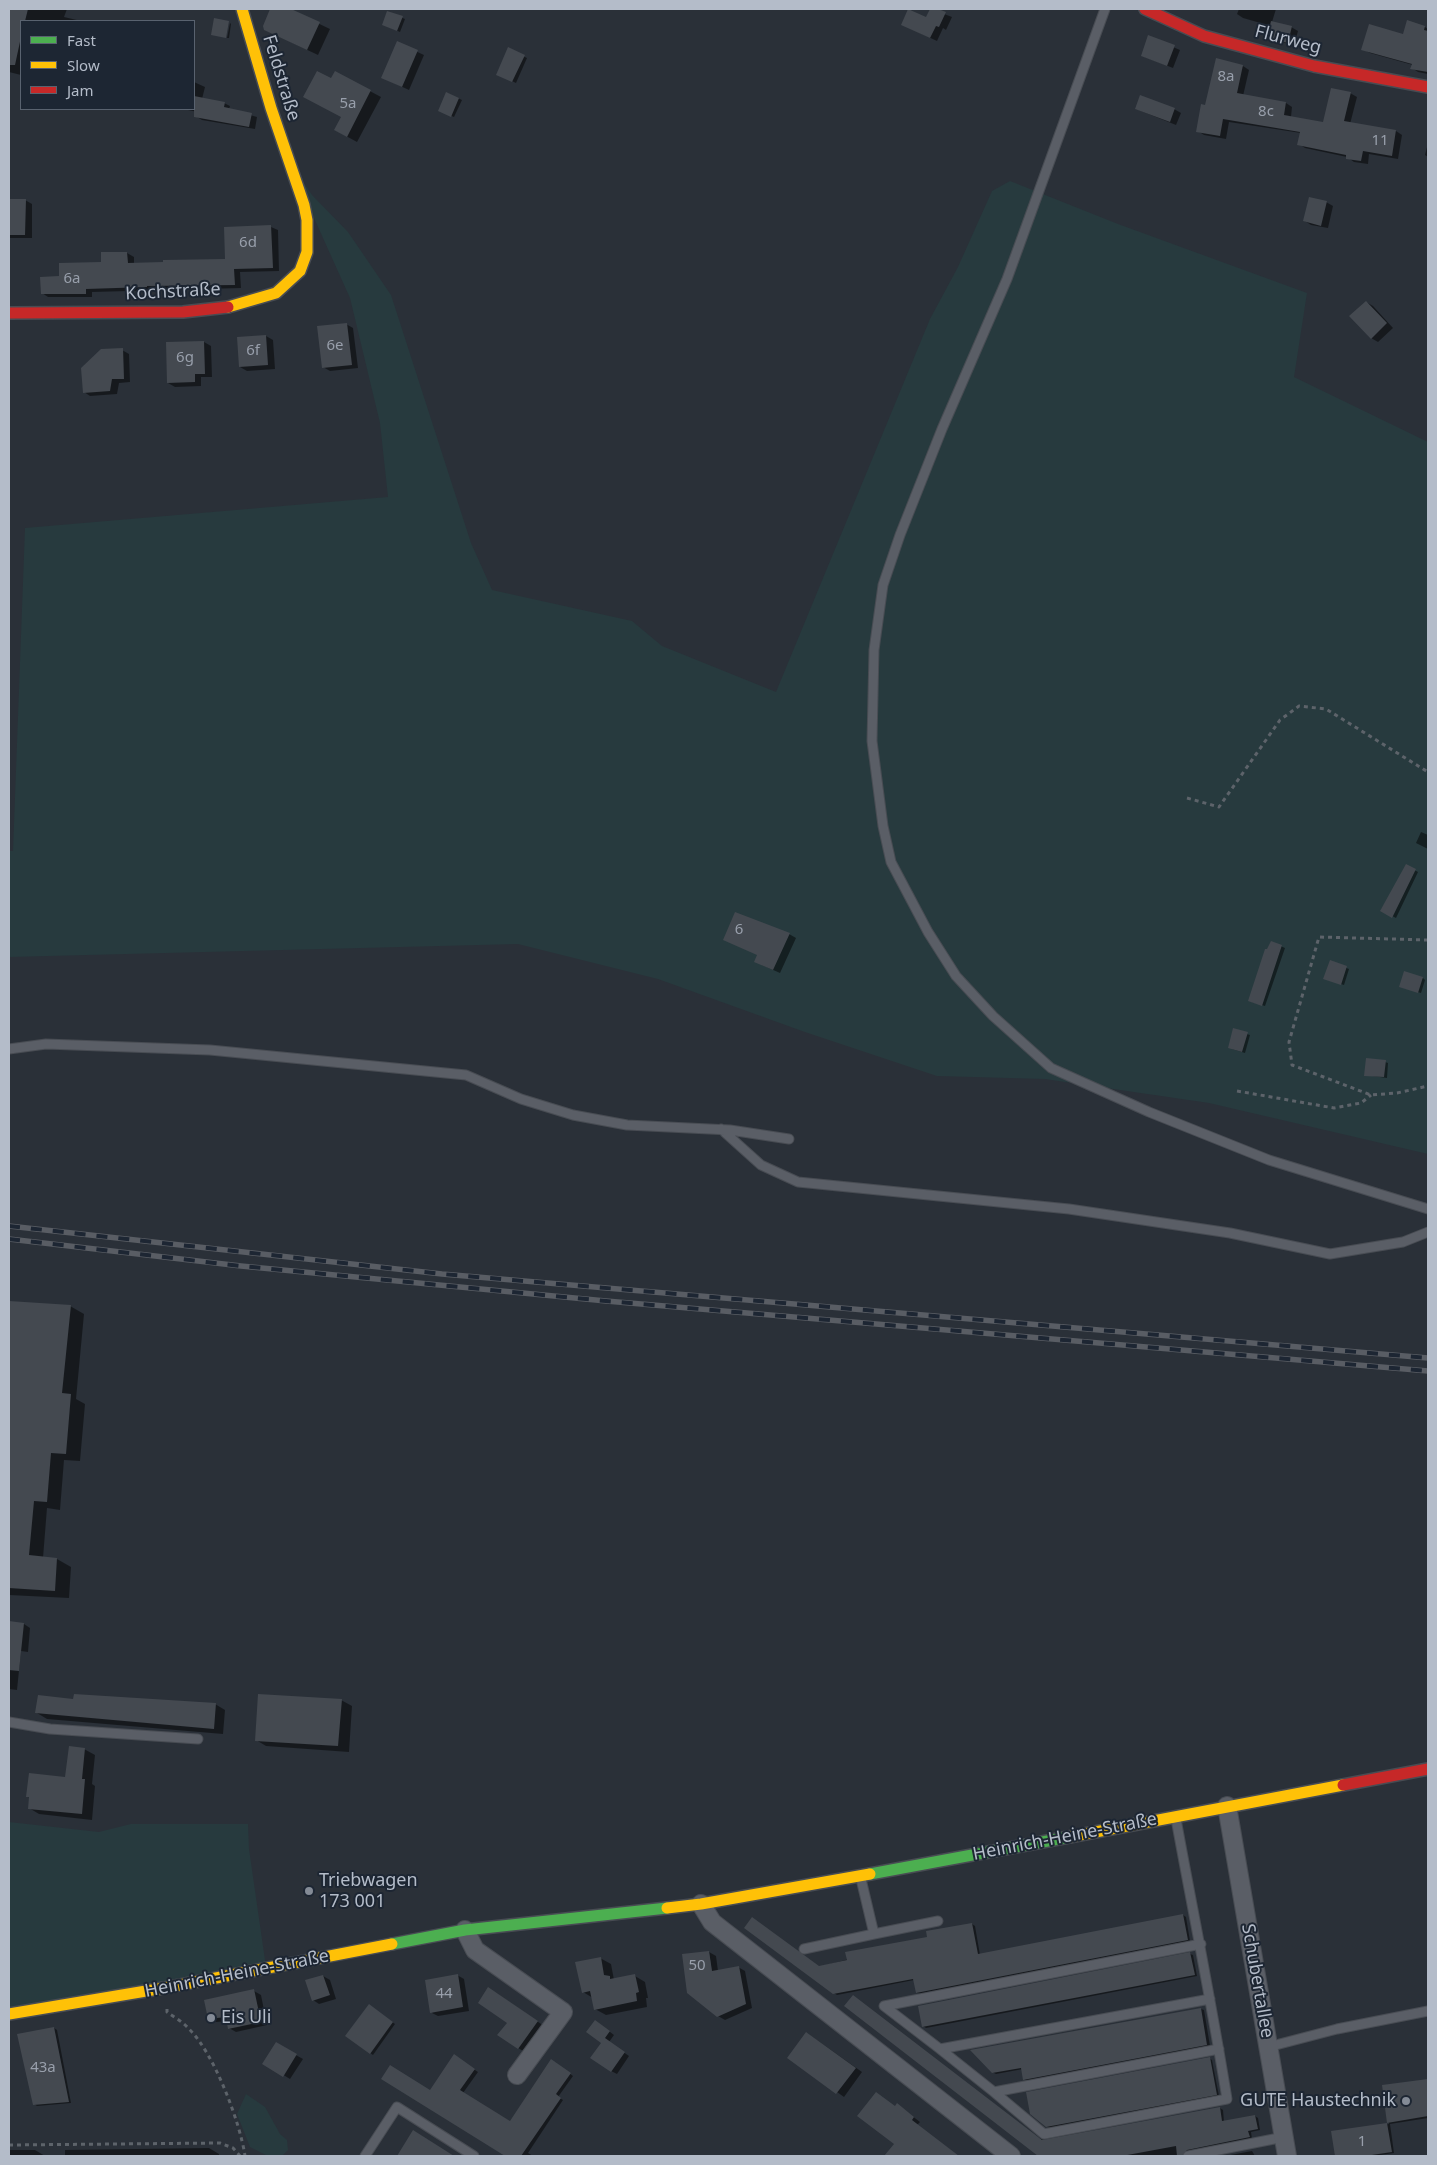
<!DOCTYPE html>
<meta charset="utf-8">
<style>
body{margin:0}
#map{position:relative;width:1437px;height:2165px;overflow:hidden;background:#2a3038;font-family:"Noto Sans",sans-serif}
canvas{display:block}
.frame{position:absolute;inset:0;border:10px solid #b4bcc9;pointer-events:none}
.legend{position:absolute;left:20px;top:20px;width:175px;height:90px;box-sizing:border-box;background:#1d2633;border:1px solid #59626f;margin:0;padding:6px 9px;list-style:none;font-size:15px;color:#b4bcc9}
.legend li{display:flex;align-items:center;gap:10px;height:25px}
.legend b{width:25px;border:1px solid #59626f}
</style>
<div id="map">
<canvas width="1437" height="2165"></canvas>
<div class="frame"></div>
<ul class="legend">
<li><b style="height:6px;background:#4caf50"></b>Fast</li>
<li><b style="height:6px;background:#ffc107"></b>Slow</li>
<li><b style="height:6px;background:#c62828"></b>Jam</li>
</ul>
</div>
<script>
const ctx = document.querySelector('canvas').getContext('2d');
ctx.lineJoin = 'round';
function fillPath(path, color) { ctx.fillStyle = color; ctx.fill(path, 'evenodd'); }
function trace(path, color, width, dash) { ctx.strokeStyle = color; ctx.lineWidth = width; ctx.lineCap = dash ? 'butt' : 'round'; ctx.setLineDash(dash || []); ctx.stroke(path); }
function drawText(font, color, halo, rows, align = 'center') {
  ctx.font = font + ' "Noto Sans",sans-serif'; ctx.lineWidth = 4; ctx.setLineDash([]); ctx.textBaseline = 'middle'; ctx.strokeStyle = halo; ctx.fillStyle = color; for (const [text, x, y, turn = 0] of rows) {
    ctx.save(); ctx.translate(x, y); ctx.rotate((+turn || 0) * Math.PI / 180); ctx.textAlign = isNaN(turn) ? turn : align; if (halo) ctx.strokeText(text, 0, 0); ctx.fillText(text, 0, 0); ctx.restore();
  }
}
fillPath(new Path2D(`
 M 287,158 L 312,195 L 348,232 L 391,295 L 471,543 L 492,590 L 632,621 L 662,646 L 776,692 L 930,319 L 958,267 L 992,191 L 1010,181 L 1118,224 L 1307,293 L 1294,377 L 1428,442 L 1428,1154 L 1209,1103 L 1045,1079 L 937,1076 L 802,1031 L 658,979 L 518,944 L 9,957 L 9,851 L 13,851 L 25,528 L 388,497 L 380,423 L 350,298 Z
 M 9,1822 L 99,1832 L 131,1824 L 248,1824 L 249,1849 L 266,1967 L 9,2013 Z
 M 246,2094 L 265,2107 L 280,2134 L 287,2140 L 288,2150 L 282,2156 L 268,2156 L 250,2147 L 237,2114 Z`), '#273a3e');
fillPath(new Path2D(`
 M 9,9 L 67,9 L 64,17 L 81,21 L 21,21 L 21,75 L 9,72 Z
 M 272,9 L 288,9 L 330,29 L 318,55 L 265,30 L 264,26 Z
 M 931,9 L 952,17 L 946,30 L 943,28 L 937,41 L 909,28 L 926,19 Z
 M 1239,9 L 1276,9 L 1272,22 L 1291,27 L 1298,31 L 1294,46 L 1268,37 L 1271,26 L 1243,18 L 1237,14 Z
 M 388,12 L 405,19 L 400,32 L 386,26 Z
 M 230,23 L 231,24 L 229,38 L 227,38 Z
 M 1425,27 L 1428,29 L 1428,74 L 1418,72 L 1412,68 L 1413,65 L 1370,53 L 1363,49 Z
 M 1149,37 L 1180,50 L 1173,68 L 1142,56 Z
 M 398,43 L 424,55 L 409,90 L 383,78 Z
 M 508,49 L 527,58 L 516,83 L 497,74 Z
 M 1243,66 L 1249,70 L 1243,96 L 1286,103 L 1292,107 L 1291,117 L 1324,123 L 1350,93 L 1357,97 L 1350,124 L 1396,131 L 1402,135 L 1398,159 L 1369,154 L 1368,164 L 1354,162 L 1347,157 L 1305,148 L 1299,144 L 1301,133 L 1229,122 L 1226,139 L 1204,135 L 1198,131 L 1206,106 Z
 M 336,73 L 381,97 L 357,142 L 335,130 L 342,117 L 332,80 Z
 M 194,82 L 205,87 L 202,99 L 224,103 L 230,106 L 229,109 L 257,117 L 255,129 L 202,120 L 197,117 L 198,112 L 183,109 L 194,109 Z
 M 447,93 L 462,100 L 454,117 L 442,112 Z
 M 1136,109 L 1174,109 L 1181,113 L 1176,125 Z
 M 1428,143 L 1428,157 L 1425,155 Z
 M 9,200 L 25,200 L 32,204 L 32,238 L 9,238 Z
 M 1326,202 L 1333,206 L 1328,228 L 1311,225 L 1305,221 Z
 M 271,227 L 278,230 L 279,271 L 240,272 L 241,288 L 92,292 L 92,297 L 48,297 L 42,293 L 60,278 L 102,264 L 102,254 L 127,253 L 134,257 L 134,264 L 227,260 L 226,228 Z
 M 1366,302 L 1373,306 L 1393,328 L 1378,342 L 1371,338 Z
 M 346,324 L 353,328 L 358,368 L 330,371 L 323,367 Z
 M 266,336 L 273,340 L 275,369 L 247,371 L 240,367 L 238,338 Z
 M 204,342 L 211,346 L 212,377 L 201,377 L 201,386 L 175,387 L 168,383 Z
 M 122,350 L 129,354 L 130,382 L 119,383 L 117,394 L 90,396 L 84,392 Z
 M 9,370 L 10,371 L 10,391 L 9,391 Z
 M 1421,832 L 1428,835 L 1428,849 L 1416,843 Z
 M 1407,866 L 1418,872 L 1396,918 L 1381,910 Z
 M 789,934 L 796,938 L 780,973 L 762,965 L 759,955 L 725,940 Z
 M 1271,942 L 1285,948 L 1265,1006 L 1252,1002 Z
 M 1331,962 L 1349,969 L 1344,985 L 1328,980 Z
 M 1423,978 L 1425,980 L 1421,993 L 1404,988 Z
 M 1234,1030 L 1250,1035 L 1245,1053 L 1232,1049 Z
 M 1385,1062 L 1388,1063 L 1387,1078 L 1365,1075 Z
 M 9,1302 L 70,1306 L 84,1314 L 76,1399 L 85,1404 L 80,1461 L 64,1460 L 60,1510 L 47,1508 L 43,1558 L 57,1559 L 71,1567 L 69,1598 L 9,1595 Z
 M 9,1623 L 24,1624 L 30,1628 L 28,1652 L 21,1651 L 17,1690 L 9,1689 Z
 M 341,1700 L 352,1706 L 349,1752 L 266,1746 L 256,1740 Z
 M 74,1701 L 215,1704 L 225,1710 L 223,1734 L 47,1719 L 37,1713 Z
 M 84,1749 L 95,1755 L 92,1784 L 95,1786 L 92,1820 L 39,1814 L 29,1808 L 30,1798 L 27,1796 L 67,1778 Z
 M 1183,1915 L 1186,1917 L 1190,1941 L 920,1994 L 917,1993 L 914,1980 L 837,1995 L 834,1993 L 819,1967 L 929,1938 L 972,1924 L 975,1926 L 980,1955 Z
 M 709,1952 L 716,1956 L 718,1971 L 738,1967 L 745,1971 L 752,2008 L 725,2020 L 718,2016 Z
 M 1190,1954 L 1193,1955 L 1197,1976 L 926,2028 L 923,2026 Z
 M 600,1958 L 611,1964 L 614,1980 L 635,1976 L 645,1982 L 648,1998 L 646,1998 L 647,2007 L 606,2015 L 595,2009 L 593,1998 L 583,1992 Z
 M 457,1975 L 464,1979 L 469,2011 L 438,2016 L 432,2013 Z
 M 323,1976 L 330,1980 L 336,1999 L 319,2004 L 313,2000 Z
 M 254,1991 L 261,1995 L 267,2025 L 236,2032 L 229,2028 L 228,2021 L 216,2022 L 209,2018 Z
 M 495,1992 L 544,2026 L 525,2052 L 518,2048 Z
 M 372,2007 L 395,2024 L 373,2055 L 370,2053 Z
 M 1201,2009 L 1204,2010 L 1210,2046 L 1027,2081 L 1024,2079 L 1023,2069 L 996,2074 L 992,2072 Z
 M 601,2025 L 614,2035 L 609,2042 L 629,2056 L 617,2074 L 611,2071 L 603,2042 Z
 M 54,2028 L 57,2030 L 71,2103 L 37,2106 L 34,2104 Z
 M 807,2033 L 862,2072 L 844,2097 L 789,2058 Z
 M 276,2044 L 303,2059 L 290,2079 L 264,2063 Z
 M 457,2058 L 478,2072 L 463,2093 L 511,2122 L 555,2062 L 573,2076 L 558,2097 L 563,2100 L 528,2153 L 533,2156 L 508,2156 L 383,2078 L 430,2091 Z
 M 1209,2058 L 1212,2060 L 1219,2096 L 1050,2128 L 1046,2126 Z
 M 1428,2080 L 1428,2118 L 1390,2124 L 1394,2153 L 1374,2156 L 1336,2156 L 1333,2132 L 1389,2124 L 1383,2086 Z
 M 895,2107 L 903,2109 L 920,2122 L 917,2125 L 954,2153 L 952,2156 L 896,2156 L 889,2152 L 895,2143 Z
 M 1220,2108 L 1223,2110 L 1224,2122 L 1255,2116 L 1258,2118 L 1260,2130 L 1251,2132 L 1252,2139 L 1190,2151 L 1184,2156 L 1039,2155 L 1035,2136 L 1045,2141 Z
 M 414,2131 L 452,2156 L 398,2156 Z
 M 209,2148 L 219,2154 L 219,2156 L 65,2156 L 65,2150 Z
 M 9,2150 L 35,2150 L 45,2156 L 9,2156 Z
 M 1252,2151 L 1255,2156 L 1225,2156 Z`), '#0007');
fillPath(new Path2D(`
 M 9,9 L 28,9 L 25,21 L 21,21 L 21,37 L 15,65 L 9,65 Z
 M 270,9 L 291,9 L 320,22 L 307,50 L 264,30 L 263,26 Z
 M 908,9 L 926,17 L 930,9 L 938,9 L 946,12 L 939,27 L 936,26 L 930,38 L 901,25 Z
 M 387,11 L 403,16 L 397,31 L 382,25 Z
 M 214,18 L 229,21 L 226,38 L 211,35 Z
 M 1407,20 L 1425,26 L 1424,30 L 1428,31 L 1428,72 L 1410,69 L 1412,64 L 1361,50 L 1369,24 L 1403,34 Z
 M 1271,21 L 1292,26 L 1288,43 L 1267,38 Z
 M 1148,35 L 1175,45 L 1167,66 L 1141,56 Z
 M 397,41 L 418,50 L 402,87 L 381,78 Z
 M 508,47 L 525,55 L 512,82 L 496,75 Z
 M 1216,58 L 1243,65 L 1237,93 L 1286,102 L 1284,115 L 1323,122 L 1331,88 L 1351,92 L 1344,121 L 1396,130 L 1392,156 L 1363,151 L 1361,161 L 1346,159 L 1346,155 L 1297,145 L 1300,132 L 1223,119 L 1220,136 L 1196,132 L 1201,104 L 1205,105 Z
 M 317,71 L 331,78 L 335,71 L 371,90 L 347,137 L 334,130 L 341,117 L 303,97 Z
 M 446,92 L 459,98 L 451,117 L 438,111 Z
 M 1140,95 L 1175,108 L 1170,122 L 1135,109 Z
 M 194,96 L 225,102 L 224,107 L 252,113 L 249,127 L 194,117 Z
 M 1309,197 L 1327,201 L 1321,226 L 1303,221 Z
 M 9,199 L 26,199 L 25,235 L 9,235 Z
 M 271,225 L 273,268 L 234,269 L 235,285 L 147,286 L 147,287 L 86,289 L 86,294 L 41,294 L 40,277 L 59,276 L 59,263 L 101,262 L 101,252 L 127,252 L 128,263 L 163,262 L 163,260 L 225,259 L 224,227 Z
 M 1366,301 L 1387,323 L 1371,339 L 1349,316 Z
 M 347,323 L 352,365 L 322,368 L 317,326 Z
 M 266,335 L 268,365 L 239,367 L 237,337 Z
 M 204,341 L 205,374 L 195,374 L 195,382 L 167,383 L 166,342 Z
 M 123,348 L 124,379 L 112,379 L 110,391 L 83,393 L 81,368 L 101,349 Z
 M 1406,864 L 1416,869 L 1392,918 L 1380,911 Z
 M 735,912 L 790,933 L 773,970 L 754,962 L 757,955 L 723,940 Z
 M 1271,941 L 1282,945 L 1262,1006 L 1248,1001 L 1265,949 L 1267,949 Z
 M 1330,960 L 1347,966 L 1341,985 L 1323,979 Z
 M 1404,971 L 1423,977 L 1418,993 L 1399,987 Z
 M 1233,1028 L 1248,1032 L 1242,1052 L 1228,1048 Z
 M 1366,1058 L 1386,1060 L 1384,1077 L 1364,1076 Z
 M 9,1301 L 71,1305 L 62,1393 L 71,1394 L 66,1454 L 51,1453 L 47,1502 L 34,1501 L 29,1555 L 57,1558 L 55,1591 L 9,1588 Z
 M 9,1621 L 24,1623 L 19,1671 L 9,1670 Z
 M 74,1694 L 216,1703 L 214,1729 L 35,1713 L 38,1695 L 73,1699 Z
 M 258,1694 L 342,1699 L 338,1746 L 255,1741 Z
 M 69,1746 L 85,1748 L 82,1779 L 85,1779 L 82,1814 L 28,1809 L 29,1797 L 26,1797 L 29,1773 L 65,1777 Z
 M 1183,1914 L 1188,1940 L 916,1993 L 913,1979 L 833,1994 L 744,1928 L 752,1917 L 819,1966 L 847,1960 L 845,1952 L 927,1937 L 926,1931 L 972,1923 L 978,1954 Z
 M 709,1951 L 712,1971 L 739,1966 L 746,2004 L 717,2017 L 687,1993 L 682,1954 Z
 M 1190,1952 L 1195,1975 L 922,2027 L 918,2006 Z
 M 601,1957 L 604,1975 L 610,1976 L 610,1979 L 635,1974 L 639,1992 L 636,1993 L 637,2001 L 594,2010 L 590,1991 L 582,1993 L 575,1962 Z
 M 458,1974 L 463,2007 L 430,2013 L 425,1980 Z
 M 323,1975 L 330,1995 L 312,2001 L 305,1980 Z
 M 488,1987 L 538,2021 L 518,2049 L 497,2035 L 507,2023 L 478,2003 Z
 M 254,1989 L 261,2022 L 228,2029 L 226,2017 L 208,2019 L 204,2000 Z
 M 853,1995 L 1042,2140 L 1220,2107 L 1222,2121 L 1255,2115 L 1258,2129 L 1248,2131 L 1250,2137 L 1187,2150 L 1182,2156 L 1177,2156 L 1176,2146 L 1122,2156 L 1038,2156 L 844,2006 Z
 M 369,2004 L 393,2022 L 370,2054 L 345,2036 Z
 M 1201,2008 L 1207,2045 L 1023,2080 L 1021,2068 L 992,2073 L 970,2050 Z
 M 595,2020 L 610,2031 L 605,2038 L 625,2052 L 611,2072 L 590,2058 L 601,2043 L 586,2032 Z
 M 54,2027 L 69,2102 L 33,2105 L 17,2034 Z
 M 806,2032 L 856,2068 L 836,2094 L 787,2058 Z
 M 276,2042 L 297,2054 L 283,2077 L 262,2064 Z
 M 454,2054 L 475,2069 L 460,2090 L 510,2121 L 551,2059 L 571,2073 L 556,2094 L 561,2098 L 521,2156 L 505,2156 L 381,2079 L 390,2065 L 430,2090 Z
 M 1210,2057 L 1217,2095 L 1046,2127 L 1030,2114 L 1026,2092 Z
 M 1428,2079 L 1428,2116 L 1387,2123 L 1382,2085 Z
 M 876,2092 L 895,2106 L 897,2103 L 914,2117 L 912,2120 L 959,2156 L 884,2156 L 894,2144 L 857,2116 Z
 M 1387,2123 L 1392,2152 L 1365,2156 L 1335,2156 L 1331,2131 Z
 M 413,2130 L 454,2156 L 397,2156 Z`), '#444950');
const lane = new Path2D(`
 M 1105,9 L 1007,279 L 942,429 L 900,535 L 883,585 L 874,650 L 872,741 L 883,826 L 891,862 L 928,932 L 956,976 L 993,1016 L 1051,1068 L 1149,1112 L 1269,1160 L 1428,1209
 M 9,1049 L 46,1044 L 210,1050 L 466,1075 L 521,1099 L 573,1115 L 627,1125 L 730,1130 L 789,1139
 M 721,1129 L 761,1165 L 798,1182 L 1069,1209 L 1230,1233 L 1330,1254 L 1403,1242 L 1428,1232
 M 9,1722 L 50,1729 L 198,1739
 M 1176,1819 C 1193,1912 1212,2005 1227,2099 L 1044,2134 L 994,2092 L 1219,2049
 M 874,1934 L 938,1921
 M 1201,1944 L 884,2006 L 940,2049 L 1210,1999
 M 804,1949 L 874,1934 L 861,1879
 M 1268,2047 L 1337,2029 L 1428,2011
 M 940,2049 L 994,2092
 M 365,2156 L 397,2107 L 474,2156
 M 1188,2156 L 1284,2137`);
const street = new Path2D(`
 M 1227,1806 L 1287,2156
 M 701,1904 L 712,1922 L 1011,2156
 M 465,1930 L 475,1950 L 563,2012 L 517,2075`);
const fast = new Path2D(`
 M 870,1874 L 1069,1837
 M 392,1944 L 465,1930 L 667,1908`);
const slow = new Path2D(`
 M 228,307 L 276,293 L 300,271 L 307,252 L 307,220 L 304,205 L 271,108 L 242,9
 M 1069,1837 L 1343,1785
 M 667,1908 L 701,1904 L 870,1874
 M 9,2014 L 164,1988 L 392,1944`);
const jam = new Path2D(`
 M 1145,9 L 1204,36 L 1314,66 L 1428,87
 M 9,313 L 183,312 L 228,307
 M 1343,1785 L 1428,1769`);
trace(lane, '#484c53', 11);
trace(street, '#484c53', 20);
trace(fast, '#484c53', 14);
trace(slow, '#484c53', 14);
trace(jam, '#484c53', 14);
trace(new Path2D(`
 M 1187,798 L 1219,807 L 1280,720 L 1299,706 L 1326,709 L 1428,772
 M 1428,940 L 1319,937 L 1289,1042 L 1292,1065 L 1371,1095 L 1397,1093 L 1428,1086
 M 1237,1091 L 1334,1108 L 1361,1103 L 1371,1095
 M 167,2009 L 167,2012 C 174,2017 183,2022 189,2029 C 214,2053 240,2122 245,2156
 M 9,2145 L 220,2143 L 233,2148 L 240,2156`), '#5d636a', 3, [4, 4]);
trace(lane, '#5a5e66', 9);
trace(street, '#5a5e66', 18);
trace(fast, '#4caf50', 11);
trace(slow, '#ffc107', 11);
trace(jam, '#c62828', 11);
const rail = new Path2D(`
 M 9,1226 L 442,1274 L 1428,1358
 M 9,1239 L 241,1266 L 606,1301 L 1428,1371`);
trace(rail, '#595d64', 5.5);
trace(rail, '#1d2633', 4, [11]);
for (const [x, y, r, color] of [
 [309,1891,5,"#848b96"],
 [211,2018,5,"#848b96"],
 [1406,2101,5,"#848b96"]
]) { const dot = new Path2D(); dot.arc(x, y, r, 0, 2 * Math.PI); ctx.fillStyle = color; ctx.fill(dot); trace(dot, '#1d2633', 2); }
drawText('15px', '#989fab', null, [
 ["8a",1226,77],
 ["5a",348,104],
 ["8c",1266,112],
 ["11",1380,141],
 ["6d",248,243],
 ["6a",72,279],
 ["6e",335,346],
 ["6f",253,351],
 ["6g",185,358],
 ["6",739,930],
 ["50",697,1966],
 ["44",444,1994],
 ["43a",43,2068],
 ["1",1362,2142]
]);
drawText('18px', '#b4bcc9', '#1d2633', [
 ["Flurweg",1288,40,15],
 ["Feldstraße",281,78,73],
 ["Kochstraße",173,292,-3],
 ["Heinrich-Heine-Straße",1065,1837,-11],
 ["Heinrich-Heine-Straße",237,1974,-11],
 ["Schubertallee",1257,1981,80]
]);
drawText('18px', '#b4bcc9', '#1d2633', [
 ["Triebwagen",319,1881],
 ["173 001",319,1902],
 ["Eis Uli",221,2018],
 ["GUTE Haustechnik",1396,2101,"right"]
], 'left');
</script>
